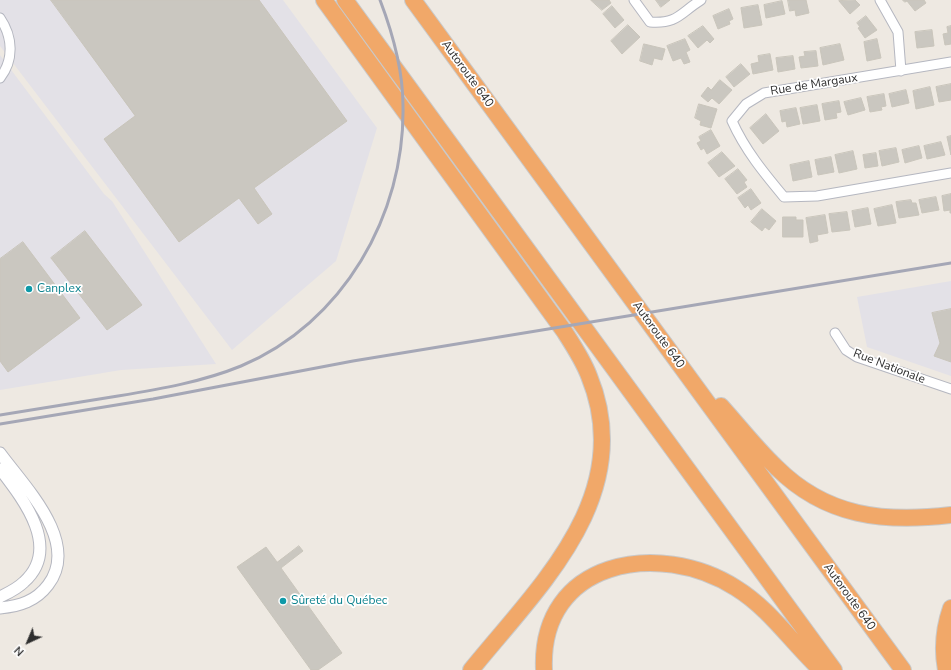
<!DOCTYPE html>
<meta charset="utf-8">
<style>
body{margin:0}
#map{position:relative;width:951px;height:670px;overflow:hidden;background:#eee9e2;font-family:"Nunito Sans",sans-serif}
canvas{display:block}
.north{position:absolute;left:8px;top:622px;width:40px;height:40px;-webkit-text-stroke:3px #fff;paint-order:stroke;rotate:224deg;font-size:11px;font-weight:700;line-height:16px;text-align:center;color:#2e2e2e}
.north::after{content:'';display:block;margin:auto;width:14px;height:18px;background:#2e2e2e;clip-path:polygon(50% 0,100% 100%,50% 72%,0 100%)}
</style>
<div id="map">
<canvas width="951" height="670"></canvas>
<div class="north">N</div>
</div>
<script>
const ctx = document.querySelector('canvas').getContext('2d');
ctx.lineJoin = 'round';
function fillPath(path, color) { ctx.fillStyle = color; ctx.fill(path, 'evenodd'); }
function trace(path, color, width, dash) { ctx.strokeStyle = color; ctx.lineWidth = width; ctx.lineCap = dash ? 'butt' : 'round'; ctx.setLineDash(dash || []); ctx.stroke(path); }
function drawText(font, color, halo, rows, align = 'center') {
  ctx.font = font + ' "Nunito Sans",sans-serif'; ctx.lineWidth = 3.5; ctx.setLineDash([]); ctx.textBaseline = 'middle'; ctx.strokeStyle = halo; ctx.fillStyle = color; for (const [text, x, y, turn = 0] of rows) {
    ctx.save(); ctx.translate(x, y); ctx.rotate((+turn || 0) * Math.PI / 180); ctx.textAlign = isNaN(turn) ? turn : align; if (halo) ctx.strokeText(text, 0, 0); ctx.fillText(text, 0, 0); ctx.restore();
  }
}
fillPath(new Path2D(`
 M 0,0 L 283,0 L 377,128 L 336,261 L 232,350 L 0,46 Z
 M 0,55 L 104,194 L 112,201 L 216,364 L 121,370 L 0,390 Z
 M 951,281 L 951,376 L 867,347 L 857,297 Z`), '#e3e1e7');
const building = new Path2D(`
 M 51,0 L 259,0 L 347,121 L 254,188 L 272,214 L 258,224 L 239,198 L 179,242 L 104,139 L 135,116 Z
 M 591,0 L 609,0 L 611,3 L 602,10 Z
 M 656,0 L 670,0 L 661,7 Z
 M 788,0 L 806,0 L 809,13 L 796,16 L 795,10 L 790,11 Z
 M 855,0 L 860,5 L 850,14 L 839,1 Z
 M 903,0 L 924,0 L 926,3 L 915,11 L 907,1 L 905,2 Z
 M 782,1 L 785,14 L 766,18 L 764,5 Z
 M 758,5 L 762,25 L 744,28 L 741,8 Z
 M 612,6 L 624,20 L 615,28 L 603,14 Z
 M 729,9 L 733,19 L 729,21 L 730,24 L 718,29 L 713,16 Z
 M 866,16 L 877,30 L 865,38 L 858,28 L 860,27 L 857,23 Z
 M 628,25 L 640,37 L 622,54 L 611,41 Z
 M 703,26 L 714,39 L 710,43 L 707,40 L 698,48 L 688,36 Z
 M 951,26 L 951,44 L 945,45 L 943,34 L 948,33 L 947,27 Z
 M 932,30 L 934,46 L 917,48 L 915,32 Z
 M 685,39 L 690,50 L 686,52 L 690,62 L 684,64 L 681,58 L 673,61 L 667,46 Z
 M 877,39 L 881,58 L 867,61 L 864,42 Z
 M 644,44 L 665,49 L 662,60 L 654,58 L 652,65 L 640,61 Z
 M 840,44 L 844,60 L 823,65 L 820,48 Z
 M 816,51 L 818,66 L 801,68 L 799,57 L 805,56 L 804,52 Z
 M 770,54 L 773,70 L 753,74 L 751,64 L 759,62 L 758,56 Z
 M 793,56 L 795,69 L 778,72 L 776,58 Z
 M 741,64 L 750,74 L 734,87 L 726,77 Z
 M 720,80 L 732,90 L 719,104 L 712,98 L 708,102 L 701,96 L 708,87 L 711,90 Z
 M 951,84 L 951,100 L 939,102 L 936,87 Z
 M 930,87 L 934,105 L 916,109 L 913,91 Z
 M 906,90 L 909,103 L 892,107 L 889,94 Z
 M 884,94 L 886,106 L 881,107 L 882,110 L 870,112 L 867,97 Z
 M 861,98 L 865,110 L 848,115 L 844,102 Z
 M 839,101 L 841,112 L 836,113 L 837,118 L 825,120 L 822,104 Z
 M 699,104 L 717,109 L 711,128 L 700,125 L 701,121 L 695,118 Z
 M 817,105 L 820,121 L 803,124 L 800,108 Z
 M 796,108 L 800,124 L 787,127 L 786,121 L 782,122 L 780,111 Z
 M 766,114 L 779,131 L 763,144 L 750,128 Z
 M 711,130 L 720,146 L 707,154 L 704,148 L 701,150 L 697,143 L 701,141 L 699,137 Z
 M 951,136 L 951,155 L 947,137 Z
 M 941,142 L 945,155 L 927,159 L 924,146 Z
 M 919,146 L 922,158 L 905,163 L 902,150 Z
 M 896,148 L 899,162 L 882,166 L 879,151 Z
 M 853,151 L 857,169 L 839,173 L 835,155 Z
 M 722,152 L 735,166 L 719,177 L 708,163 Z
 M 876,153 L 878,166 L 865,168 L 863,155 Z
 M 831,157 L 834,172 L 818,175 L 815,160 Z
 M 809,161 L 812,177 L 793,181 L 790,165 Z
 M 738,169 L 747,180 L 744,182 L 747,187 L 737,194 L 725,179 Z
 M 751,189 L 761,203 L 751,210 L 748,205 L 745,208 L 738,198 Z
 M 951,194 L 951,213 L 950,213 L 950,210 L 944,211 L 942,196 Z
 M 936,197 L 939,210 L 922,213 L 919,200 Z
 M 911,200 L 912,203 L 916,203 L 919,215 L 899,218 L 896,202 Z
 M 892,205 L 896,223 L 878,226 L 874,209 Z
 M 868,208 L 871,224 L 855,227 L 852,211 Z
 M 762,209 L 776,221 L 769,230 L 765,227 L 762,231 L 751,222 Z
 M 847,212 L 850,230 L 832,232 L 829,214 Z
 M 825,215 L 828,233 L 817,235 L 818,241 L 810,243 L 806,218 Z
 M 783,217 L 796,217 L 796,220 L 803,220 L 803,237 L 783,237 Z
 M 85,231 L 142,305 L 107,330 L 51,258 Z
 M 23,242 L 80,318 L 8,372 L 0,361 L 0,259 Z
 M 951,309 L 951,362 L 934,356 L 940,343 L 932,313 Z
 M 299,546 L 303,551 L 281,568 L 342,653 L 318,670 L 311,670 L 237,567 L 266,547 L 277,562 Z`);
fillPath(building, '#cac7c0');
trace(building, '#c9c5bb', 1);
const minor = new Path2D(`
 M 634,0 L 650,22 C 678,24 680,13 701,0
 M 880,0 L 898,32 L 901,71
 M 0,18 C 13,37 14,60 0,78
 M 951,62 L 764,93 L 746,104 L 732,121 C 745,150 764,173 784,197 L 817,196 L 951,173
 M 835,333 L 846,350 L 857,357 L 951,389`);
const tertiary = new Path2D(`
 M 0,453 C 24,486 81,542 48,585 C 36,601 20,606 0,608
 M 0,469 C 23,499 62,548 24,582 C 17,589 8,593 0,597`);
const motorway = new Path2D(`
 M 324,0 L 564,331 C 573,345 583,360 589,376 C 638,495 539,586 471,670
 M 345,0 L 834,670
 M 413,0 L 903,670
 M 721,406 C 739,426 756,448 776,467 C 826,517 884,523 951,515
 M 544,670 C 539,560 659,539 736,588 C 770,609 792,643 821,670
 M 946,670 C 942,649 944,628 951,608`);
trace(minor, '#b5b7c0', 11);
trace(tertiary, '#b5b7c0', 13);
trace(motorway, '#c9c9c9', 18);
trace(minor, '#fff', 9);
trace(tertiary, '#fff', 11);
trace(motorway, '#f1a869', 16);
trace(new Path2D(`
 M 0,415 C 39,409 79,402 118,396 C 160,389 202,382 241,366 C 343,323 405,215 403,106 C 403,69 393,34 380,0
 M 0,424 L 153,399 L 353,361 L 951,263`), '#a5a7b6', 3);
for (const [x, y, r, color] of [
 [29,289,4,"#0f9aa8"],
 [283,601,4,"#0f9aa8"]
]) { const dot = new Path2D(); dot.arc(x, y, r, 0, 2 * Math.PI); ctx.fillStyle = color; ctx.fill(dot); trace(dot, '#fff', 1.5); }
drawText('12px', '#2e2e2e', '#fff', [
 ["Autoroute 640",467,74,54],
 ["Rue de Margaux",814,85,-9],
 ["Autoroute 640",658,335,54],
 ["Rue Nationale",889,367,21],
 ["Autoroute 640",849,597,54]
]);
drawText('12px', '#0d838f', '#fff', [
 ["Canplex",37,289],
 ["Sûreté du Québec",291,601]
], 'left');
</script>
